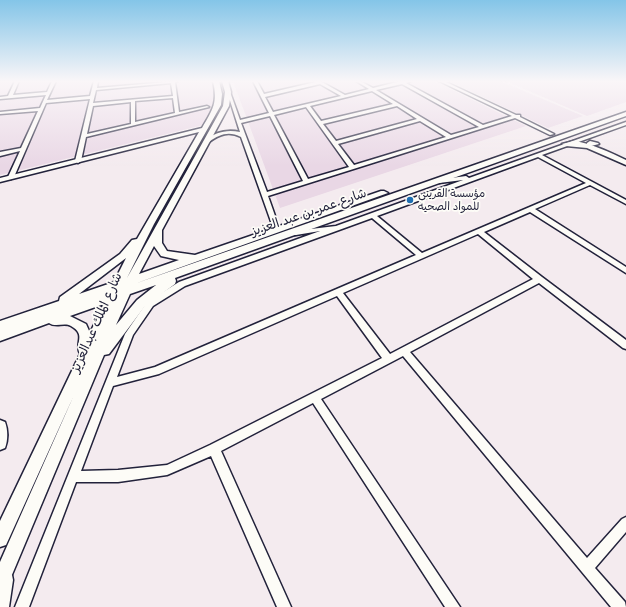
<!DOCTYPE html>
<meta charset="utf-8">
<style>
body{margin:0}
canvas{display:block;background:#f4ebef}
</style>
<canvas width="626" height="607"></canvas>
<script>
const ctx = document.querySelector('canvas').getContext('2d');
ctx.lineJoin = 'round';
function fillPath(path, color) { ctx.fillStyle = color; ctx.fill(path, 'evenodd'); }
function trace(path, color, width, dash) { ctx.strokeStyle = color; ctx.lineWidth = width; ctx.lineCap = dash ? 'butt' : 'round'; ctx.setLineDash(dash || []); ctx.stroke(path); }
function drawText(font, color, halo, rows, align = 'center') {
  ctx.font = font + ' Sriracha,"Playpen Sans Arabic",sans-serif'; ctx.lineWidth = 3.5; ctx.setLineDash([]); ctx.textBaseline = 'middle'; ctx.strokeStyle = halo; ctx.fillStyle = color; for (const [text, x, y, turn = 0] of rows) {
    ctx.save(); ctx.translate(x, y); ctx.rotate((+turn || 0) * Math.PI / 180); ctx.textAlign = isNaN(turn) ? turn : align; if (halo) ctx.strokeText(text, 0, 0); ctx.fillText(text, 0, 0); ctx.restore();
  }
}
fillPath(new Path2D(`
 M 0,81 L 213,81 L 216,100 L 203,125 L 0,175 Z
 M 233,81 L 434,81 L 526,126 L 280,208 Z
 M 449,81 L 500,81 L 583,116 L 548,128 Z
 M 506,81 L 626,81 L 626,102 L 587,116 Z`), '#e9d7e5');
const street = new Path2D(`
 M 15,81 L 19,81 L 13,95 L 47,92 L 52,81 L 56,81 L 47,100 L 90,96 L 94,81 L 98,81 L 97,88 L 178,81 L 175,82 L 179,112 L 207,106 L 209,107 L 86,137 L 81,161 L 78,163 L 75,161 L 90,99 L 46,103 L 14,177 L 11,179 L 8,177 L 20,151 L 0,156 L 0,152 L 21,148 L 38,111 L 0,114 L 0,112 L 40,108 L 46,95 L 0,99 L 0,97 L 8,96 ZM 171,83 L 173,96 L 93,103 L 96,90 ZM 173,98 L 175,113 L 135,122 L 135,101 ZM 131,102 L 131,124 L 87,134 L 93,106 Z
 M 253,81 L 257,81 L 264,94 L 320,81 L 345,95 L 369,89 L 356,81 L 360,81 L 373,88 L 401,81 L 411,81 L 406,83 L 483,125 L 512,116 L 439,81 L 444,81 L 516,115 L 520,115 L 520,117 L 554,134 L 550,135 L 515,118 L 268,196 L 280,230 L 277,232 L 274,230 L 241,137 C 229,131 220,134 209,142 L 204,141 C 215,132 227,129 240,132 L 227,91 L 230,92 L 240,120 L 269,113 ZM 320,84 L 341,96 L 273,112 L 265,97 ZM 402,84 L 479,127 L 451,135 L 376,90 ZM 372,91 L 393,104 L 321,121 L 310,106 ZM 397,106 L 417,119 L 336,141 L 323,124 ZM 306,107 L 349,167 L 308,179 L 274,115 ZM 270,116 L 303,181 L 267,192 L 241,123 ZM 420,121 L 446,137 L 354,165 L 338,144 Z
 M 626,122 L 626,125 L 542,155 L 626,200 L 626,204 L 590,185 L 535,209 L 626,267 L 626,273 L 530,212 L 484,232 L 542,277 L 626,340 L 626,349 L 623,348 L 539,283 L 410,352 L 587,558 L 622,519 L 626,517 L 626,532 L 595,568 L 625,602 L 626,607 L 611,607 L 403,356 L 321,399 L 460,607 L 445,607 L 313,403 L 221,451 L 291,607 L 277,607 L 211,456 L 167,475 L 118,482 L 76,482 L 29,607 L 15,607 L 125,334 L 147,302 L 179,282 L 320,231 L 296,235 L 294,235 L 294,231 L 336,226 L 463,180 L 439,183 L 437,182 L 437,180 L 466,176 L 469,178 ZM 538,157 L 586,183 L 422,253 L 377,216 ZM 372,218 L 416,255 L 155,367 L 117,377 L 133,335 L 153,306 L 185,286 ZM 478,234 L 533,279 L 390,354 L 343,293 ZM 337,296 L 382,358 L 210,445 L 167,465 L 118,470 L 81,471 L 113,386 L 159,374 Z
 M 590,141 L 598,143 L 599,144 L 587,147 L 587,143 Z
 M 7,574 L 12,575 L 13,580 L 9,607 L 0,607 L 0,583 L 2,575 Z`);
const secondary = new Path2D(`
 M 213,81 L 219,81 L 222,94 L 221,105 L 154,224 L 127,278 L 223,106 L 225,92 L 222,81 L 228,81 L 231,92 L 229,106 L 162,230 L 162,243 L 167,251 L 195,255 L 381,191 L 384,191 L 388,193 L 134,284 L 626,112 L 626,116 L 175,278 L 176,281 L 175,284 L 145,306 L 109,354 L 104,355 L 6,589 L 0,592 L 0,562 L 74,395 L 6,545 L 0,547 L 0,521 L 80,354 C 74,343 87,335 71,326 C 64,322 56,328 49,323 L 0,341 L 0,331 L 110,292 L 0,331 L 0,321 L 59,301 L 60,297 L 120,254 L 132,240 L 137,239 L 199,132 L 0,182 L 0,178 L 202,128 C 213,109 218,103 213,81 ZM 154,246 L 161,256 L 179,260 L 139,274 ZM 126,258 L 114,282 L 79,294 ZM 156,285 L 137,300 L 116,325 L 130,294 ZM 104,304 L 90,333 L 86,324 L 70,316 Z
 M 574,141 C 593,144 609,152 626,160 L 626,165 L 587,148 L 566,146 L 562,144 Z
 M 0,420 L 5,422 C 8,430 8,440 5,448 L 0,450 Z`);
trace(street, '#22223b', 3);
trace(secondary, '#22223b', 3);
fillPath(street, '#fdfcf7');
fillPath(secondary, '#fdfcf7');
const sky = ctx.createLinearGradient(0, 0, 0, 166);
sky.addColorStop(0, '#84c5e8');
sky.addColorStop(0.49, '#faf6f8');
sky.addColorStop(1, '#faf6f800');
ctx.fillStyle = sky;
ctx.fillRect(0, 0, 626, 166);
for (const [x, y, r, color] of [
 [410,200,4,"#1f6fb2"]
]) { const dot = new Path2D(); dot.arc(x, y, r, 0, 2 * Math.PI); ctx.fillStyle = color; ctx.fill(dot); trace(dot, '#fdfcf7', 1.5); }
drawText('11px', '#22223b', '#fdfcf7', [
 ["مؤسسة القريني",418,194],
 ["للمواد الصحيه",418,207]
], 'left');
drawText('13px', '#22223b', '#fdfcf7', [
 ["شارع عمر بن عبد العزيز",309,213,-19],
 ["شارع الملك عبدالعزيز",97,323,-66]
]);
</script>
